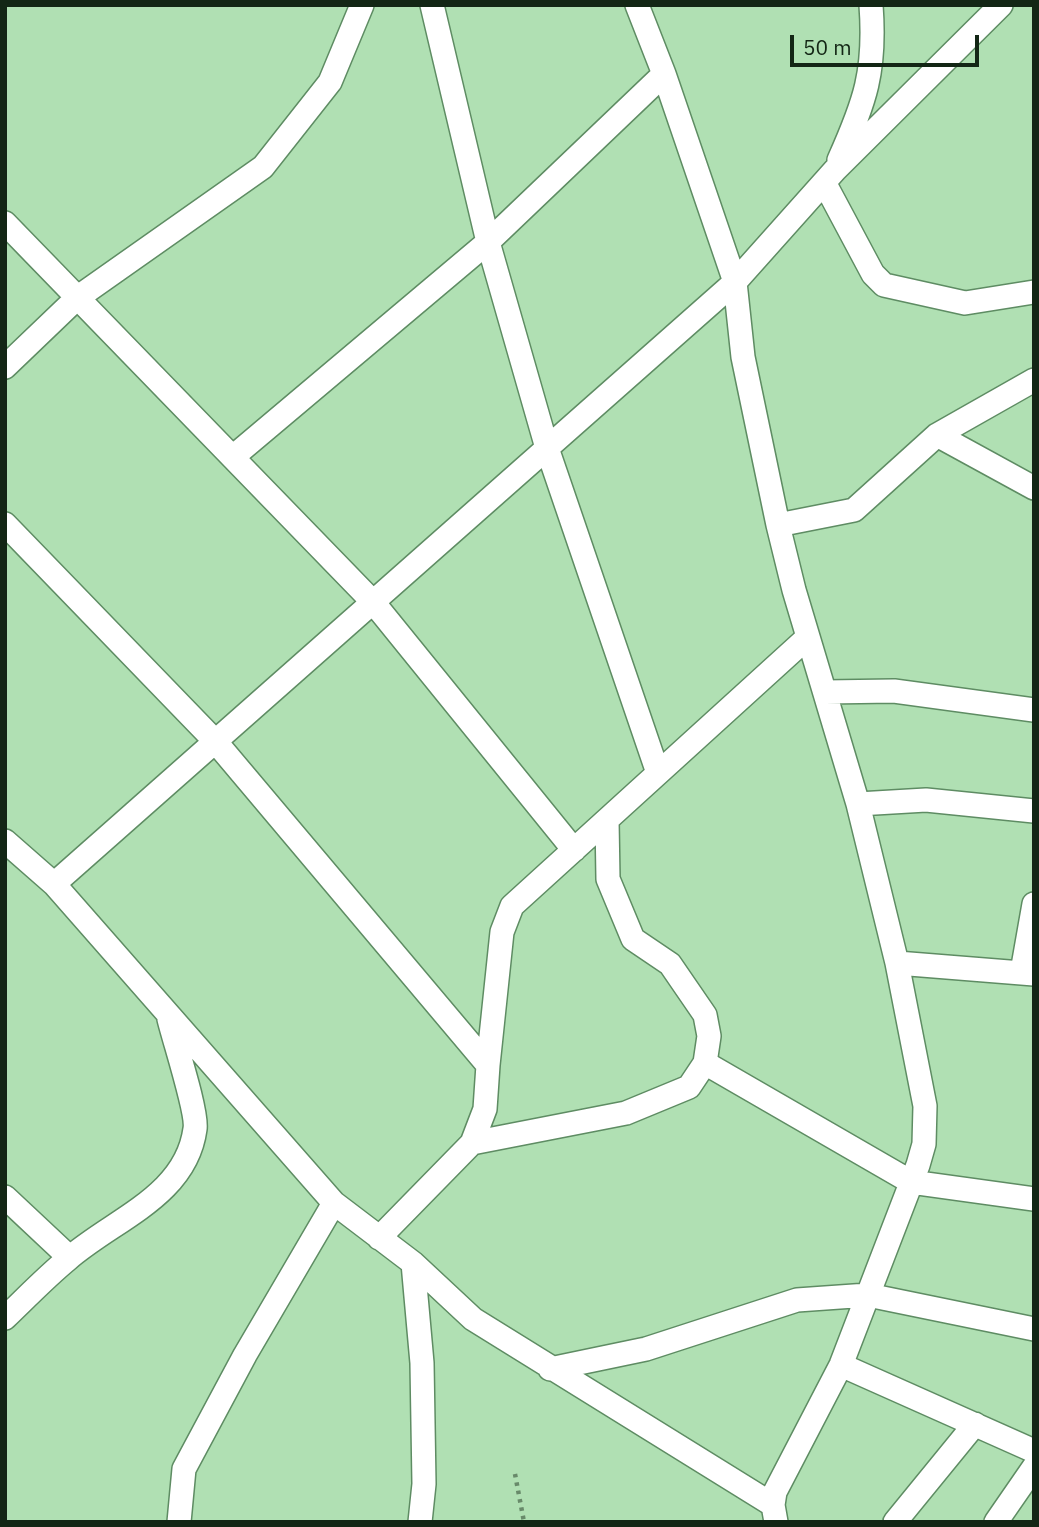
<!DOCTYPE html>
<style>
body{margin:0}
#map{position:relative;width:1039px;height:1527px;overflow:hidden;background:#b0e0b3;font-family:"IBM Plex Sans",sans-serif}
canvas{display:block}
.frame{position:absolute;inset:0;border:7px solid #132615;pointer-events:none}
.scale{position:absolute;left:790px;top:35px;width:189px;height:32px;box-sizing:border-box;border:4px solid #132615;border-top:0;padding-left:9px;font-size:21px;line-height:24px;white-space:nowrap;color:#132615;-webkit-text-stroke:5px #b0e0b3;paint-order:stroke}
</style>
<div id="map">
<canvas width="1039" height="1527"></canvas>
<div class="frame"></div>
<div class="scale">50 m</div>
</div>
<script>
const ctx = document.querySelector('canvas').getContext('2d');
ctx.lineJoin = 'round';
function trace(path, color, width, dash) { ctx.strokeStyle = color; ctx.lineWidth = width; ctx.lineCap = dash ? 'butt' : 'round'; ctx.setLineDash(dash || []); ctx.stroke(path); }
const minor = new Path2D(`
 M 432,5 L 488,242 L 547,448 L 658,773
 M 637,5 L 664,74 L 735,282 L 743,357 L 778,525 L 794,590 L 858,804 L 897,963 L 925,1106 L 924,1144 L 918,1165 L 841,1365 L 775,1492 L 773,1505 L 776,1522
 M 839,160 C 865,102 876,71 871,5
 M 825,184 L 873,274 L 884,285 L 965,303 L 1034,292
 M 5,223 L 373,602 L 574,850
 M 5,367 L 77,298 L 263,167 L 330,82 L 362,5
 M 937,435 L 1034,488
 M 234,456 L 488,242 L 664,74
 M 5,524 L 215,741 L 488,1065 L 485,1109 L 472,1143 L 379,1238
 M 778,525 L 854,510 L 937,435 L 1034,380
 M 825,692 L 894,691 L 1034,710
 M 858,804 L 926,800 L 1034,811
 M 5,841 L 54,884 L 334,1203 L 413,1263 L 473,1319 L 773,1505
 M 54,884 L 735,282 L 835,170 L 1001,5
 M 897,963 L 1034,974
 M 1022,972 L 1034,904
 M 705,1063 L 911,1182 L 1034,1199
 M 488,1065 L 502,932 L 512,906 L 808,637
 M 472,1143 L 626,1113 L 689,1087 L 705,1063 L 709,1036 L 705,1015 L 670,964 L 633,939 L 608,879 L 607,820
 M 5,1197 L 69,1257
 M 413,1263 L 422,1363 L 424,1484 L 420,1522
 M 5,1318 C 26,1298 46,1277 68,1259 C 114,1219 186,1196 195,1129 C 198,1113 174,1040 169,1019
 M 841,1365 L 1034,1451
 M 550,1369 L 646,1349 L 797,1300 L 868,1295 L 1034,1329
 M 179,1522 L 184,1469 L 245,1355 L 334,1203
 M 895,1522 L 975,1424
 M 996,1522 L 1034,1467`);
trace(minor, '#5e8c63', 26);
trace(new Path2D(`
 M 515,1474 L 524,1522`), '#688a6a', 4.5, [3.5, 5]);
trace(minor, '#fff', 23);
</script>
